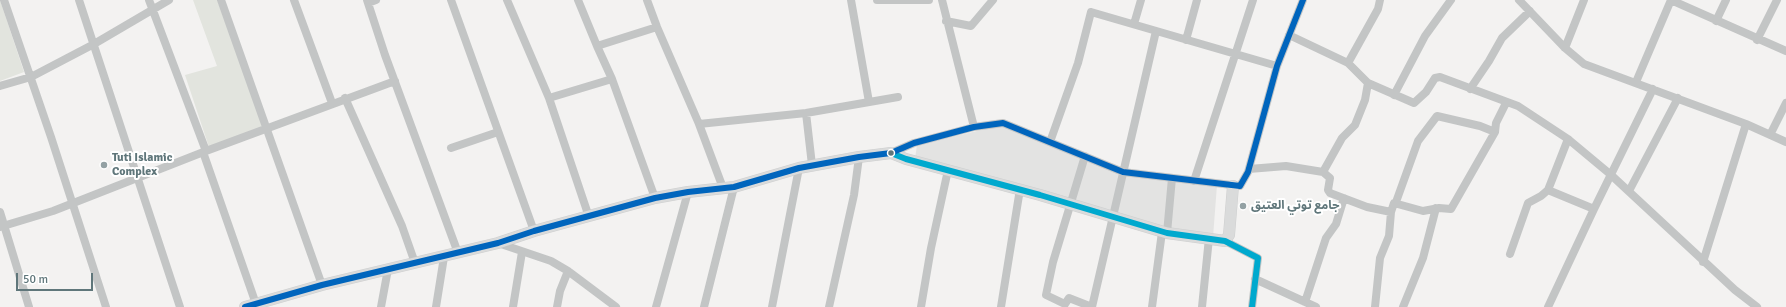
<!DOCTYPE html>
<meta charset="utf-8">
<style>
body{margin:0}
#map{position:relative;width:1786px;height:307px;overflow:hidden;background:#f3f2f1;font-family:Signika,sans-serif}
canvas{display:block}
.scale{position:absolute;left:16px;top:273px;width:77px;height:18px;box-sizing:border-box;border:2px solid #5f767a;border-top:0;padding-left:5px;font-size:12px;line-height:14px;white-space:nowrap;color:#5f767a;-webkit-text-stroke:3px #fff;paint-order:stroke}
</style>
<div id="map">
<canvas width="1786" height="307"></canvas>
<div class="scale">50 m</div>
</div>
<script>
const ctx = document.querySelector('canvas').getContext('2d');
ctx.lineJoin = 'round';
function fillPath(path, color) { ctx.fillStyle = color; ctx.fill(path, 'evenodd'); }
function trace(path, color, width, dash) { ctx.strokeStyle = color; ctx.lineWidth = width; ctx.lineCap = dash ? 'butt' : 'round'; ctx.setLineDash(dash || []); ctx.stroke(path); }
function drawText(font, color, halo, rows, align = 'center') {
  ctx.font = font + ' Signika,"Noto Sans Arabic",sans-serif'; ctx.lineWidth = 4; ctx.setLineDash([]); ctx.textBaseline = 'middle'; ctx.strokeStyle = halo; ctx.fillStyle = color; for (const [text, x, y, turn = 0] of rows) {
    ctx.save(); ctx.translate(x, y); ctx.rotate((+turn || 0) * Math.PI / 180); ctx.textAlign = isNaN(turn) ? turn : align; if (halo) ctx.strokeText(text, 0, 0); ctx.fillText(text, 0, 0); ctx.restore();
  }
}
fillPath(new Path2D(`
 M 1003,125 L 1122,172 L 1217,185 L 1213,237 L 1165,231 L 915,159 L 917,145 Z`), '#e3e3e2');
fillPath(new Path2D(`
 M 0,0 L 24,72 L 0,81 Z
 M 193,0 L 217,0 L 264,126 L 209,147 L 185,75 L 217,66 Z`), '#e2e4de');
const secondary = new Path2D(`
 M 245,307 L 322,285 L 498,243 L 534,231 L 655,198 L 688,192 L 734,187 L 799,168 L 859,157 L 891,153 L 906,159 L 1040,195 L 1167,233 L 1218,240 L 1225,241 L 1229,235 L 1233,186`);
trace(secondary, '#cecfcf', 12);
trace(new Path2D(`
 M 4,0 L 51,137 L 106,307
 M 79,0 L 180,307
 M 149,0 L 206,151
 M 221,0 L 322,285
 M 294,0 L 332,103
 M 367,0 L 385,55 L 458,253
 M 451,0 L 534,231
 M 507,0 L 549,98 L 589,217
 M 578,0 L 597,46 L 612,79 L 655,198
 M 647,0 L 657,27 L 699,124 L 723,188
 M 851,0 L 869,102
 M 877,0 L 929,0
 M 942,0 L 974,127
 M 1519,0 L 1565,48 L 1584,64 L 1746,124 L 1786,142
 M 1671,0 L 1786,51
 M 368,3 L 376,0
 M 946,21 L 971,26 L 993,0
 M 1716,21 L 1726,0
 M 1134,24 L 1141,0
 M 1289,35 L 1348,63 L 1368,83 L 1414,103 L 1426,92 L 1435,78 L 1440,77 L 1518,106 L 1568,139 L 1610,174 L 1735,290 L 1757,307
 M 1186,40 L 1197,0
 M 1757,40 L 1777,0
 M 597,46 L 657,27
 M 1565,48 L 1584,0
 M 1348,63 L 1378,9 L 1380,0
 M 1636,82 L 1671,0
 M 0,86 L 31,77 L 94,44 L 169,0
 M 1470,89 L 1489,61 L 1502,38 L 1530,11
 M 1394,95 L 1425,36 L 1451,0
 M 345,98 L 402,226 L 415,263
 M 549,98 L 612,79
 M 806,113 L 812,165
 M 699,124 L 806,113 L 898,97
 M 1770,135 L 1786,103
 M 1050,142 L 1078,63 L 1091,12 L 1277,66
 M 451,148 L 498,132
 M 203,152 L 256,304
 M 891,153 L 914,143 L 974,127 L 1003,123 L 1123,172 L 1240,186 L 1248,172 L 1277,66 L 1303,0
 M 1085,156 L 1053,262 L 1046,295 L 1065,304 L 1069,298 L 1092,307
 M 1249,169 L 1286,166 L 1323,172 L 1330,178 L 1328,190 L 1330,193 L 1367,207 L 1391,212
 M 1323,172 L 1342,138 L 1355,125 L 1365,100 L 1368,83
 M 1194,181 L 1253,0
 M 1548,190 L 1594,209
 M 1629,191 L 1678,98
 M 1396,202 L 1418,141 L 1437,116 L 1480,126 L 1495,132
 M 0,212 L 29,307
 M 0,227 L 53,211 L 206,151 L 395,81
 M 1167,233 L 1172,178
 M 1225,241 L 1258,258 L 1252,307
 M 498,243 L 551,261 L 568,271 L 616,307
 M 1510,254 L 1528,203 L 1541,196 L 1548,190 L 1568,139
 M 1703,262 L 1746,124
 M 1255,279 L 1316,307
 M 1305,302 L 1326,238 L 1336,224 L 1344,198
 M 381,307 L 388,269
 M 436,307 L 444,257
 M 513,307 L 522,252
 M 557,307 L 560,291 L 568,271
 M 656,307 L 688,192
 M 704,307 L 734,187
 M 772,307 L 799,168
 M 829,307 L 854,195 L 859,157
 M 921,307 L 931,248 L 948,170
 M 1001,307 L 1020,189
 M 1092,307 L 1156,31
 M 1152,307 L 1162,232
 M 1202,307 L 1209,238
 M 1375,307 L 1380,258 L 1389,236 L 1391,212 L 1394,203 L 1423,211 L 1439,208 L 1451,209 L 1495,132 L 1496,123 L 1506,103
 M 1403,307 L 1423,258 L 1436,208
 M 1548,307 L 1594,209 L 1653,89`), '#c3c5c5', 8);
trace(secondary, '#dadbdb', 11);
trace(new Path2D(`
 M 891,153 L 906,159 L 1040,195 L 1167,233 L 1225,241 L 1258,258 L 1252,307`), '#00a9ce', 6);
trace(new Path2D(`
 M 245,307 L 322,285 L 498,243 L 534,231 L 655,198 L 688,192 L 734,187 L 799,168 L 859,157 L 891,153 L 914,143 L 974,127 L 1003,123 L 1123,172 L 1240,186 L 1248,172 L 1277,66 L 1303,0`), '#0065bd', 6);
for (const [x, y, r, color] of [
 [891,153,3.5,"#5f767a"],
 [104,165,4,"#93a1a4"],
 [1243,206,4,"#93a1a4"]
]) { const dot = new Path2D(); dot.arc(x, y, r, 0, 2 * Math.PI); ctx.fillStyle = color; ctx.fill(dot); trace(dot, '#fff', 1.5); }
drawText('bold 12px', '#5f767a', '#fff', [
 ["Tuti Islamic",112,158],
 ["Complex",112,172],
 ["جامع توتي العتيق",1251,206]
], 'left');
</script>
